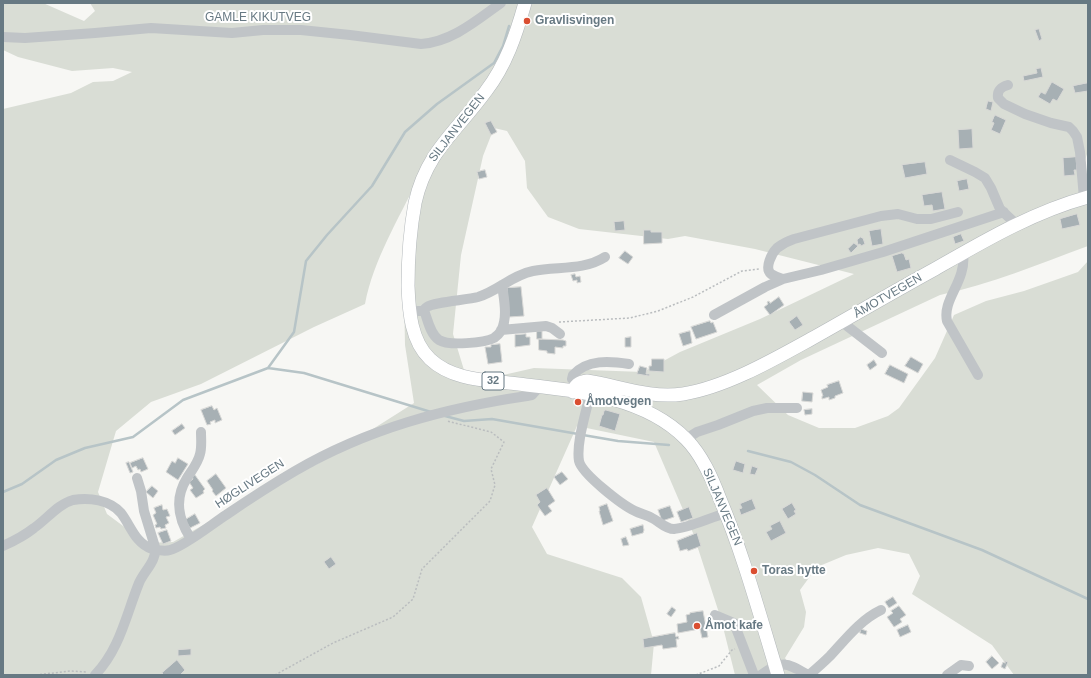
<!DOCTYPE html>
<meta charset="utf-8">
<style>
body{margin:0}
#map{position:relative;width:1091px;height:678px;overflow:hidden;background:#f7f7f4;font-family:Helvetica,sans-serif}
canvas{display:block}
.frame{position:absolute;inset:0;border:4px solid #677983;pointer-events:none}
</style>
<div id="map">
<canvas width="1091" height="678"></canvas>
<div class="frame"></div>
</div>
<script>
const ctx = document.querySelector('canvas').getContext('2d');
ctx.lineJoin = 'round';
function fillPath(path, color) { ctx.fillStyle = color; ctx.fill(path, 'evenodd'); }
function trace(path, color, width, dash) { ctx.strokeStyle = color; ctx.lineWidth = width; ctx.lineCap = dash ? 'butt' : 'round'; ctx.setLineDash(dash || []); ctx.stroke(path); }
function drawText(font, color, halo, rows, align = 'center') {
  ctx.font = font + ' Helvetica,sans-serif'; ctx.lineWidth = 4; ctx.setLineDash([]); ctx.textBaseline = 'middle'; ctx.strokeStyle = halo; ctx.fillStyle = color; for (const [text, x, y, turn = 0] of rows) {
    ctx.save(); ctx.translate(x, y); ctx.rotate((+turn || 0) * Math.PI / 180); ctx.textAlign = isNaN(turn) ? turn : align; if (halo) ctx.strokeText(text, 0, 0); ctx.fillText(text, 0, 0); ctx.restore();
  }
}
fillPath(new Path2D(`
 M 3,3 L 43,3 L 84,21 L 95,11 L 90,3 L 1088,3 L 1088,151 L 1085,160 L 1088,183 L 1088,246 C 1039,264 991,284 940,295 L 801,360 L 757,385 L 788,415 L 819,428 L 855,428 L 888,416 L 899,408 L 935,358 L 954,315 L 986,301 L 1024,291 L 1078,272 L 1088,261 L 1088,675 L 1014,675 L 992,645 L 912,594 L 920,576 L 909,554 L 878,548 L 846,555 L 817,567 L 800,590 L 806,612 L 804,627 L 785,658 L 796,675 L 735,675 L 721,619 L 693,533 L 654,442 L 577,426 L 532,527 L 547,554 L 622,578 L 641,597 L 654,643 L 651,675 L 3,675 L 3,109 L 71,93 L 93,82 L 113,81 L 132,72 L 113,68 L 72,71 L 18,57 L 3,50 ZM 494,128 L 507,131 L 525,161 L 527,188 L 548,217 L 579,229 L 668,239 L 685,236 L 755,249 L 854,274 L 760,319 L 680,352 L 643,372 L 534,368 L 468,383 L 453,334 L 461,255 L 483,156 ZM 418,179 L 404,294 L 405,345 L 414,403 L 316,465 L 302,469 L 173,542 L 146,543 L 107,514 L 98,492 L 116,431 L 151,402 L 201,384 L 314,327 L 365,304 C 373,261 399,218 418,179 Z`), '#d9ddd5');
trace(new Path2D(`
 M 431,412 L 304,373 L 268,368 L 294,332 L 306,261 L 327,235 L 372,186 L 405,132 L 437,104 L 494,63 L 503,46 L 509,26
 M 445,416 L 464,421 L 492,419 L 578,434
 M 583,435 L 618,441 L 669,445
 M 748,451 L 791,462 L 815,475 L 860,505 L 982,550 L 1088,599
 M 3,492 L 22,484 L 56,460 L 85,448 L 133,437 L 183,400 L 268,368`), '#b7c4c7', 2.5);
const building = new Path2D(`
 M 1039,29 L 1042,39 L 1039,41 L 1035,30 Z
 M 1041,68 L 1043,77 L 1024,81 L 1023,76 L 1037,73 L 1036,69 Z
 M 1052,82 L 1064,89 L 1057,101 L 1053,99 L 1050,104 L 1038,97 L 1041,92 L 1045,94 Z
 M 1088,83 L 1088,91 L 1075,93 L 1073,86 Z
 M 988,101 L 993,102 L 991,111 L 986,109 Z
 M 995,115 L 1006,120 L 1000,134 L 991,130 L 994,123 L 992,122 Z
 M 491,121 L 497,132 L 491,135 L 485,123 Z
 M 972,129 L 973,148 L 959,149 L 958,130 Z
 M 1076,157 L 1077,170 L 1074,170 L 1075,175 L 1064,176 L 1063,158 Z
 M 925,162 L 927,174 L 905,178 L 902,165 Z
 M 485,170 L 487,177 L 479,179 L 477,172 Z
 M 967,179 L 969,189 L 959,191 L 957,181 Z
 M 942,192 L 945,209 L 933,211 L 932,205 L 924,206 L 922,195 Z
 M 1077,214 L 1080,225 L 1062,229 L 1060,219 Z
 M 624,221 L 625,230 L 615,231 L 614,222 Z
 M 881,229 L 883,244 L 872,246 L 869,231 Z
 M 644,230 L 651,230 L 651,232 L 662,232 L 662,243 L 644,244 Z
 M 961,234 L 964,241 L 955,244 L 953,237 Z
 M 861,237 L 862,238 L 863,238 L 865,244 L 861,246 L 860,244 L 858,245 L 857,240 Z
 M 854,243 L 858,246 L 851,253 L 848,249 Z
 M 625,251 L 633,257 L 628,264 L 619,258 Z
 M 902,253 L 904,254 L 906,260 L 909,259 L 911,268 L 897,272 L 892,256 Z
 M 575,274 L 576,277 L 580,276 L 581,282 L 577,283 L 577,280 L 573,281 L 571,275 Z
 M 521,287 L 524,316 L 509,317 L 507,288 Z
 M 779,297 L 784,305 L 770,315 L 764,307 L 768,304 L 767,302 L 769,301 L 770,303 Z
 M 797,316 L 803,325 L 795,330 L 789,322 Z
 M 710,321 L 711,323 L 713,322 L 717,332 L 696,339 L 691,327 Z
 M 537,331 L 542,331 L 542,339 L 537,339 Z
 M 690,331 L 692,343 L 683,346 L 679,334 Z
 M 526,334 L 526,337 L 530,337 L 530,345 L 515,347 L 515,335 Z
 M 631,337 L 631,347 L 625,347 L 625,338 Z
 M 539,339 L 563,340 L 566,341 L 566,346 L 563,346 L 563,348 L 555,347 L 555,354 L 547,353 L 547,351 L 539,350 Z
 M 500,344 L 502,362 L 488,364 L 485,347 L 491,347 L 491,345 Z
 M 911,357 L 923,364 L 918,373 L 905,366 Z
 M 652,359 L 664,359 L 664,372 L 649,371 L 649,366 L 651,366 Z
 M 874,360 L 877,365 L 870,370 L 867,365 Z
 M 890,365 L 908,374 L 904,383 L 885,374 Z
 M 640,366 L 647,368 L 646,374 L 650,374 L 649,376 L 637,374 Z
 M 839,381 L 843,393 L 835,396 L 835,398 L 829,400 L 829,397 L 822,399 L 822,396 L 823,396 L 821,390 L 828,387 L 827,385 Z
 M 803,392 L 813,393 L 812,402 L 802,401 Z
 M 212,406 L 214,410 L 217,408 L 222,420 L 215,423 L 215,420 L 210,422 L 211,424 L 207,425 L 201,410 Z
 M 812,409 L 812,414 L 805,415 L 804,410 Z
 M 606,410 L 620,414 L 615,431 L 599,426 L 602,415 L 603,415 L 604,411 Z
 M 182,424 L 185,428 L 175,435 L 172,431 Z
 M 143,458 L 148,469 L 141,472 L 140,469 L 138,470 L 136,466 L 132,468 L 130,463 Z
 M 178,458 L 188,464 L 178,480 L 166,472 L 172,461 L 175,463 Z
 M 736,461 L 745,464 L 743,473 L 733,470 Z
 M 129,462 L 133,472 L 130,473 L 126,463 Z
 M 752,466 L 758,468 L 755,475 L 750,474 Z
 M 562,472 L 568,479 L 560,485 L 554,477 Z
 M 216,474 L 226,488 L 216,496 L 212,491 L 213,490 L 207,481 Z
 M 195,475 L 205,489 L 203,491 L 204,493 L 196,498 L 190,490 L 193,488 L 189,482 L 193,479 L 192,477 Z
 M 152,486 L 158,491 L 153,498 L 146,492 Z
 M 547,488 L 555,501 L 548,506 L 552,511 L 545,516 L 537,505 L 540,502 L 536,495 Z
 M 752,499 L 756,509 L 741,515 L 739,509 L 742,508 L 740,504 Z
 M 792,503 L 796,510 L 794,511 L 796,514 L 788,519 L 782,509 Z
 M 607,504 L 613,521 L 603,525 L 599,511 L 600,511 L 599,507 Z
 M 162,505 L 163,510 L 167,509 L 170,516 L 166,517 L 169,523 L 165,525 L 166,528 L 161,529 L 160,527 L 156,528 L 155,525 L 157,524 L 153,515 L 156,513 L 154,508 Z
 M 670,506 L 674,517 L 662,521 L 658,510 Z
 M 689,507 L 693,518 L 681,522 L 677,512 Z
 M 195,514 L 200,523 L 190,528 L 185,520 Z
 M 780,521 L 786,533 L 771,541 L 766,532 L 772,529 L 770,526 Z
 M 643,525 L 644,530 L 643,533 L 632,536 L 630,529 Z
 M 167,530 L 171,541 L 163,544 L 158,533 Z
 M 697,533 L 701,546 L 688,551 L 687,549 L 680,551 L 677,541 Z
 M 626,537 L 629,545 L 623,546 L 621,539 Z
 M 331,557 L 336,564 L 329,569 L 324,562 Z
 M 893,597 L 897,603 L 889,608 L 885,602 Z
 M 899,606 L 906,615 L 900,619 L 902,622 L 894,627 L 887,617 L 893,613 L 891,611 Z
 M 672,607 L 676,610 L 671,617 L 667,614 Z
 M 703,611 L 708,637 L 702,638 L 700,629 L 678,633 L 677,624 L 687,622 L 686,615 L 690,614 L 690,613 Z
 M 908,625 L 911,632 L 900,637 L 897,630 Z
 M 861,629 L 867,631 L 866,635 L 860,633 Z
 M 675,633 L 676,637 L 678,636 L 679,639 L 676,639 L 677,647 L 663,649 L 662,645 L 644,648 L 643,639 Z
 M 191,649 L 191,655 L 178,656 L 178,650 Z
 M 992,656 L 999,663 L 992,669 L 986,662 Z
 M 177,660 L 185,670 L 180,675 L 164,675 L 162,673 Z
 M 1005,661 L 1008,662 L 1005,669 L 1001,667 L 1003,662 L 1005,663 Z`);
fillPath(building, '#a7b0b4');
trace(building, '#d8d8d6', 1);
const major = new Path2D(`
 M 525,3 C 516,35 506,65 486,91 C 457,131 426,152 415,203 C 410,230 408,259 408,286 C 409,312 411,341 430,359 C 451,379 482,380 509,383 C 568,390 642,394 686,439 C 702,455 712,478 720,499 C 744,556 760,616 778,675
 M 573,392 C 575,384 580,382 587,381 C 619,386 650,399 683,394 C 726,387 773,360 811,339 C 852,316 893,292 935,269 C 984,241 1033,212 1088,197`);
trace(major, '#b3b8bb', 14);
trace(new Path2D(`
 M 559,322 L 630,318 L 658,311 L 693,297 L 742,271 L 759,269
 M 36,675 L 70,671 L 87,672
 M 275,675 L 333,643 L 393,617 L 413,599 L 422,569 L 490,501 L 495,485 L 491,469 L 504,442 L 491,432 L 447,421
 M 696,675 L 719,666 L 732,650 L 735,649`), '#babdbf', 1.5, [2, 2]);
trace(new Path2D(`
 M 3,37 L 25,38 L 95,33 L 151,28 L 232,33 L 263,30 L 301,30 L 350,35 L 421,44 C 452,42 477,20 501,3
 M 1008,85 C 1001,87 997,90 998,98 L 1004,104 L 1025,114 L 1051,123 L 1069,127 L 1073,131 L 1077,137 L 1080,152 L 1084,198
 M 950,160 L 975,172 L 985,178 L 991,188 L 1000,209 L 1016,224
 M 963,253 C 967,281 942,299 947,321 L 978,375
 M 783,279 C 779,278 774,276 771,274 C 764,268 772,253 777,248 C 782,244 788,241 794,239 L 881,216 L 898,214 L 917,219 L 931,219 L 958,212
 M 418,311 L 423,311 L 425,313 C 428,322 431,335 439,340 C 448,346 485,343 494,338 C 497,336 499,334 501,331 C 508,317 504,300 502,285
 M 423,311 C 424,310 425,308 427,307 C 433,302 467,300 478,297 C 498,291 512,275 533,271 C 557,266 583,271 605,257
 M 714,315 L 765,287 L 783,279 L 821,270 L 883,252 L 1004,212
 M 842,322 L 882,353
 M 501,330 L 546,326 L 552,328 L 560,334
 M 578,384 L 572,379 L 573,375 C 587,359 610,361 629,364
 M 590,394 C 586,413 576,443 579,461 C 582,474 622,505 635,511 C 641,514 647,515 652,518 C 659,521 665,529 674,529 C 689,528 711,517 727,513
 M 686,439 L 697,432 L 718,425 L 753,411 L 767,408 L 797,408
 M 191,539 C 178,519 174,499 187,478 C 192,470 198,463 200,454 C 202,447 201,439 201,432
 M 3,546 C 14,541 24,536 34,528 C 47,519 58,504 73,500 C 89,497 110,500 121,513 C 131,526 135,543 152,549 C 158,550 164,552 170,550 C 185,546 212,524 226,515 C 248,500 271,485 295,471 C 367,429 445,408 527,396 L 532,395 L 539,387
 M 715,615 L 734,623 L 754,675
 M 95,675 C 120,649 126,615 139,583 C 144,571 157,561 155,547 L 144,511 L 141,491 L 137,478
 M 761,675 C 782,659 787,663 808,675
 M 809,675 C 816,669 823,663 830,656 C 845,640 860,620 881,610
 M 947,675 L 961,665 L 969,666`), '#c0c4c7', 10);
trace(major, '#fff', 13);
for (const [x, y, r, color] of [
 [527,21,4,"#da4e31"],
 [578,402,4,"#da4e31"],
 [754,571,4,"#da4e31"],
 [697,626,4,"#da4e31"]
]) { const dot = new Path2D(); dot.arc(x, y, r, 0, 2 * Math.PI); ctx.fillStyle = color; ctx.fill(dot); trace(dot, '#fff', 1.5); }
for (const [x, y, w] of [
 [493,381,22]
]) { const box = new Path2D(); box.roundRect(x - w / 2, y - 9, w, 18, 3); ctx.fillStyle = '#fff'; ctx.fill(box); trace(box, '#677983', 1); }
drawText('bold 11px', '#677983', null, [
 ["32",493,381]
]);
drawText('12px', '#677983', '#fff', [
 ["GAMLE KIKUTVEG",258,18],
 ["SILJANVEGEN",457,128,-52],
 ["ÅMOTVEGEN",888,296,-30],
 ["HØGLIVEGEN",250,484,-33],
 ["SILJANVEGEN",722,507,67]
]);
drawText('bold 12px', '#677983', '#fff', [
 ["Gravlisvingen",535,21],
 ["Åmotvegen",586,402],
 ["Toras hytte",762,571],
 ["Åmot kafe",705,626]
], 'left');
</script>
